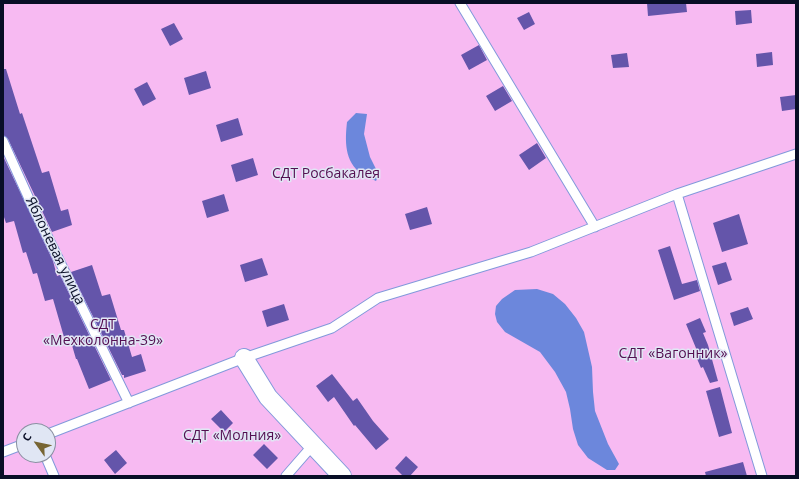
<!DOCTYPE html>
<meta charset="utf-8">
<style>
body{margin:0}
#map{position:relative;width:799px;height:479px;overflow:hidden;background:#e0e6f4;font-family:"Open Sans",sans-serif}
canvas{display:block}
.frame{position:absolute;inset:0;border:4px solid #080e26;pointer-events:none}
.north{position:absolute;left:16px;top:423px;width:40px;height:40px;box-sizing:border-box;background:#e0e6f4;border:1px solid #8a90a2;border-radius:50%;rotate:303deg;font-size:11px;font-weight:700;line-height:16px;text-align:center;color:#080e26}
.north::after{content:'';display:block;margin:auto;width:14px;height:18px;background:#776533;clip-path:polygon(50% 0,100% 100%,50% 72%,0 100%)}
</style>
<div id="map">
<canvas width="799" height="479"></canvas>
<div class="frame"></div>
<div class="north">С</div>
</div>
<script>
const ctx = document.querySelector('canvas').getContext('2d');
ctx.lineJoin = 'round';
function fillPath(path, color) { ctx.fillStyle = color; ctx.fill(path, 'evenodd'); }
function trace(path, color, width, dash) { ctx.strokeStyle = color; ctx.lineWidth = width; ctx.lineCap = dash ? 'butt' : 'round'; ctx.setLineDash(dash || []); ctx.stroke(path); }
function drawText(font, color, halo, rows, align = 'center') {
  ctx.font = font + ' "Open Sans",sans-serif'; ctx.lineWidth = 3; ctx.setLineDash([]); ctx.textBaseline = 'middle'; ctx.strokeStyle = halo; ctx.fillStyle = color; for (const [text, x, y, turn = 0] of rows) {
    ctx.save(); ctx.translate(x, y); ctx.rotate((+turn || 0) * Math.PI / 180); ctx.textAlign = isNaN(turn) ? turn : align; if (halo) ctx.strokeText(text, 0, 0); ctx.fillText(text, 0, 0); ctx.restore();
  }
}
fillPath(new Path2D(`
 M 3,3 L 796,3 L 796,476 L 3,476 ZM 24,431 L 48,431 L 48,455 L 24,455 Z`), '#f7baf2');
fillPath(new Path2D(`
 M 356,113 L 367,114 L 364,134 L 370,157 L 379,175 L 376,181 C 371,179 366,176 362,174 C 344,162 345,140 347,122 Z
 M 537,289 L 553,294 L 565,304 L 576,318 L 584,332 L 592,367 L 593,392 L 595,411 L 608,444 L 619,464 L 615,470 L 607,470 L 588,458 L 578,445 L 573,429 L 570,409 L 566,392 L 555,372 L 540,352 L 505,332 L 497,322 L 495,314 L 496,306 L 502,299 L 515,290 Z`), '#6c87dc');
fillPath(new Path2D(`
 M 647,3 L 686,3 L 687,12 L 648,16 Z
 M 751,10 L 752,23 L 736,25 L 735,11 Z
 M 529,12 L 535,24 L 524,30 L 517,18 Z
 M 174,23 L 183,39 L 170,46 L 161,29 Z
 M 479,45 L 487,60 L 469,70 L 461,55 Z
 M 772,52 L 773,65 L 757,67 L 756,54 Z
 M 627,53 L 629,67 L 613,68 L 611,55 Z
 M 3,69 L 6,69 L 20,114 L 22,113 L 42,173 L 49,171 L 61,211 L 68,209 L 72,225 L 52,232 L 8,139 L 3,135 Z
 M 206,71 L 211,88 L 189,95 L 184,78 Z
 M 147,82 L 156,99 L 143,106 L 134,89 Z
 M 503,86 L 512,101 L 495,111 L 486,96 Z
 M 796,95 L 796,109 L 782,111 L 780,97 Z
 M 238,118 L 243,135 L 221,142 L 216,125 Z
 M 537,143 L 546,158 L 529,170 L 519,155 Z
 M 3,156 L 53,261 L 57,276 L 60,275 L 111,380 L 89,389 L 77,359 L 76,359 L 69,335 L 64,337 L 53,299 L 45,301 L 37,273 L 33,274 L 26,252 L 23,253 L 14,221 L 6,223 L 3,214 Z
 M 253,158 L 258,175 L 236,182 L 231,165 Z
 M 224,194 L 229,211 L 207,218 L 202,201 Z
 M 427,207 L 432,224 L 410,230 L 405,214 Z
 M 739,214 L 748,244 L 722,252 L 713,223 Z
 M 670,246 L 682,284 L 697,280 L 700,291 L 674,300 L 658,250 Z
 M 262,258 L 268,275 L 245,282 L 240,265 Z
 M 726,262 L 732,280 L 718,285 L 712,266 Z
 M 92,265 L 102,296 L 110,294 L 121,330 L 124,330 L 132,357 L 141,354 L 146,371 L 124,378 L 124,375 L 122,375 L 71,272 Z
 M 284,304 L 289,320 L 267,327 L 262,311 Z
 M 748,307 L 753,319 L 734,326 L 730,313 Z
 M 700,318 L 706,332 L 703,333 L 708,345 L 718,381 L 710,383 L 703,367 L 701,368 L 695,354 L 698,353 L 686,324 Z
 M 332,374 L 353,401 L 357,398 L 373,421 L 389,439 L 376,450 L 355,425 L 354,426 L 334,397 L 328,402 L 316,386 Z
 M 720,387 L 732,433 L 719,437 L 706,391 Z
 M 221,410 L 233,423 L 224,432 L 211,419 Z
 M 264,444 L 278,458 L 267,469 L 253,455 Z
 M 116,450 L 127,463 L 115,474 L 104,460 Z
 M 406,456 L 418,467 L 410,476 L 403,476 L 395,468 Z
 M 743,462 L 747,476 L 706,476 L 705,472 Z`), '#6455aa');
const lane = new Path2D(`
 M 460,3 L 595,227
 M 3,141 L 30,201 L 129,403
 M 677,194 L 762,476
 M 48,434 L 244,358 L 332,328 L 378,298 L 531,252 L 677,194 L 796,154
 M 3,452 L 24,444
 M 45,455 L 54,476
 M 286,476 L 313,445`);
const street = new Path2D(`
 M 244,358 L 268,397 L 342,476`);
trace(lane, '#8299db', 11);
trace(street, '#8299db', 20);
trace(lane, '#fff', 9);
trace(street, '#fff', 18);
drawText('14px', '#540f52', '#e0e6f4', [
 ["СДТ Росбакалея",326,174],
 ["СДТ",103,325],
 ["«Мехколонна-39»",103,341],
 ["СДТ «Вагонник»",673,354],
 ["СДТ «Молния»",232,436]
]);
drawText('14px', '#080e26', '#e0e6f4', [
 ["Яблоневая улица",55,251,64]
]);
</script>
